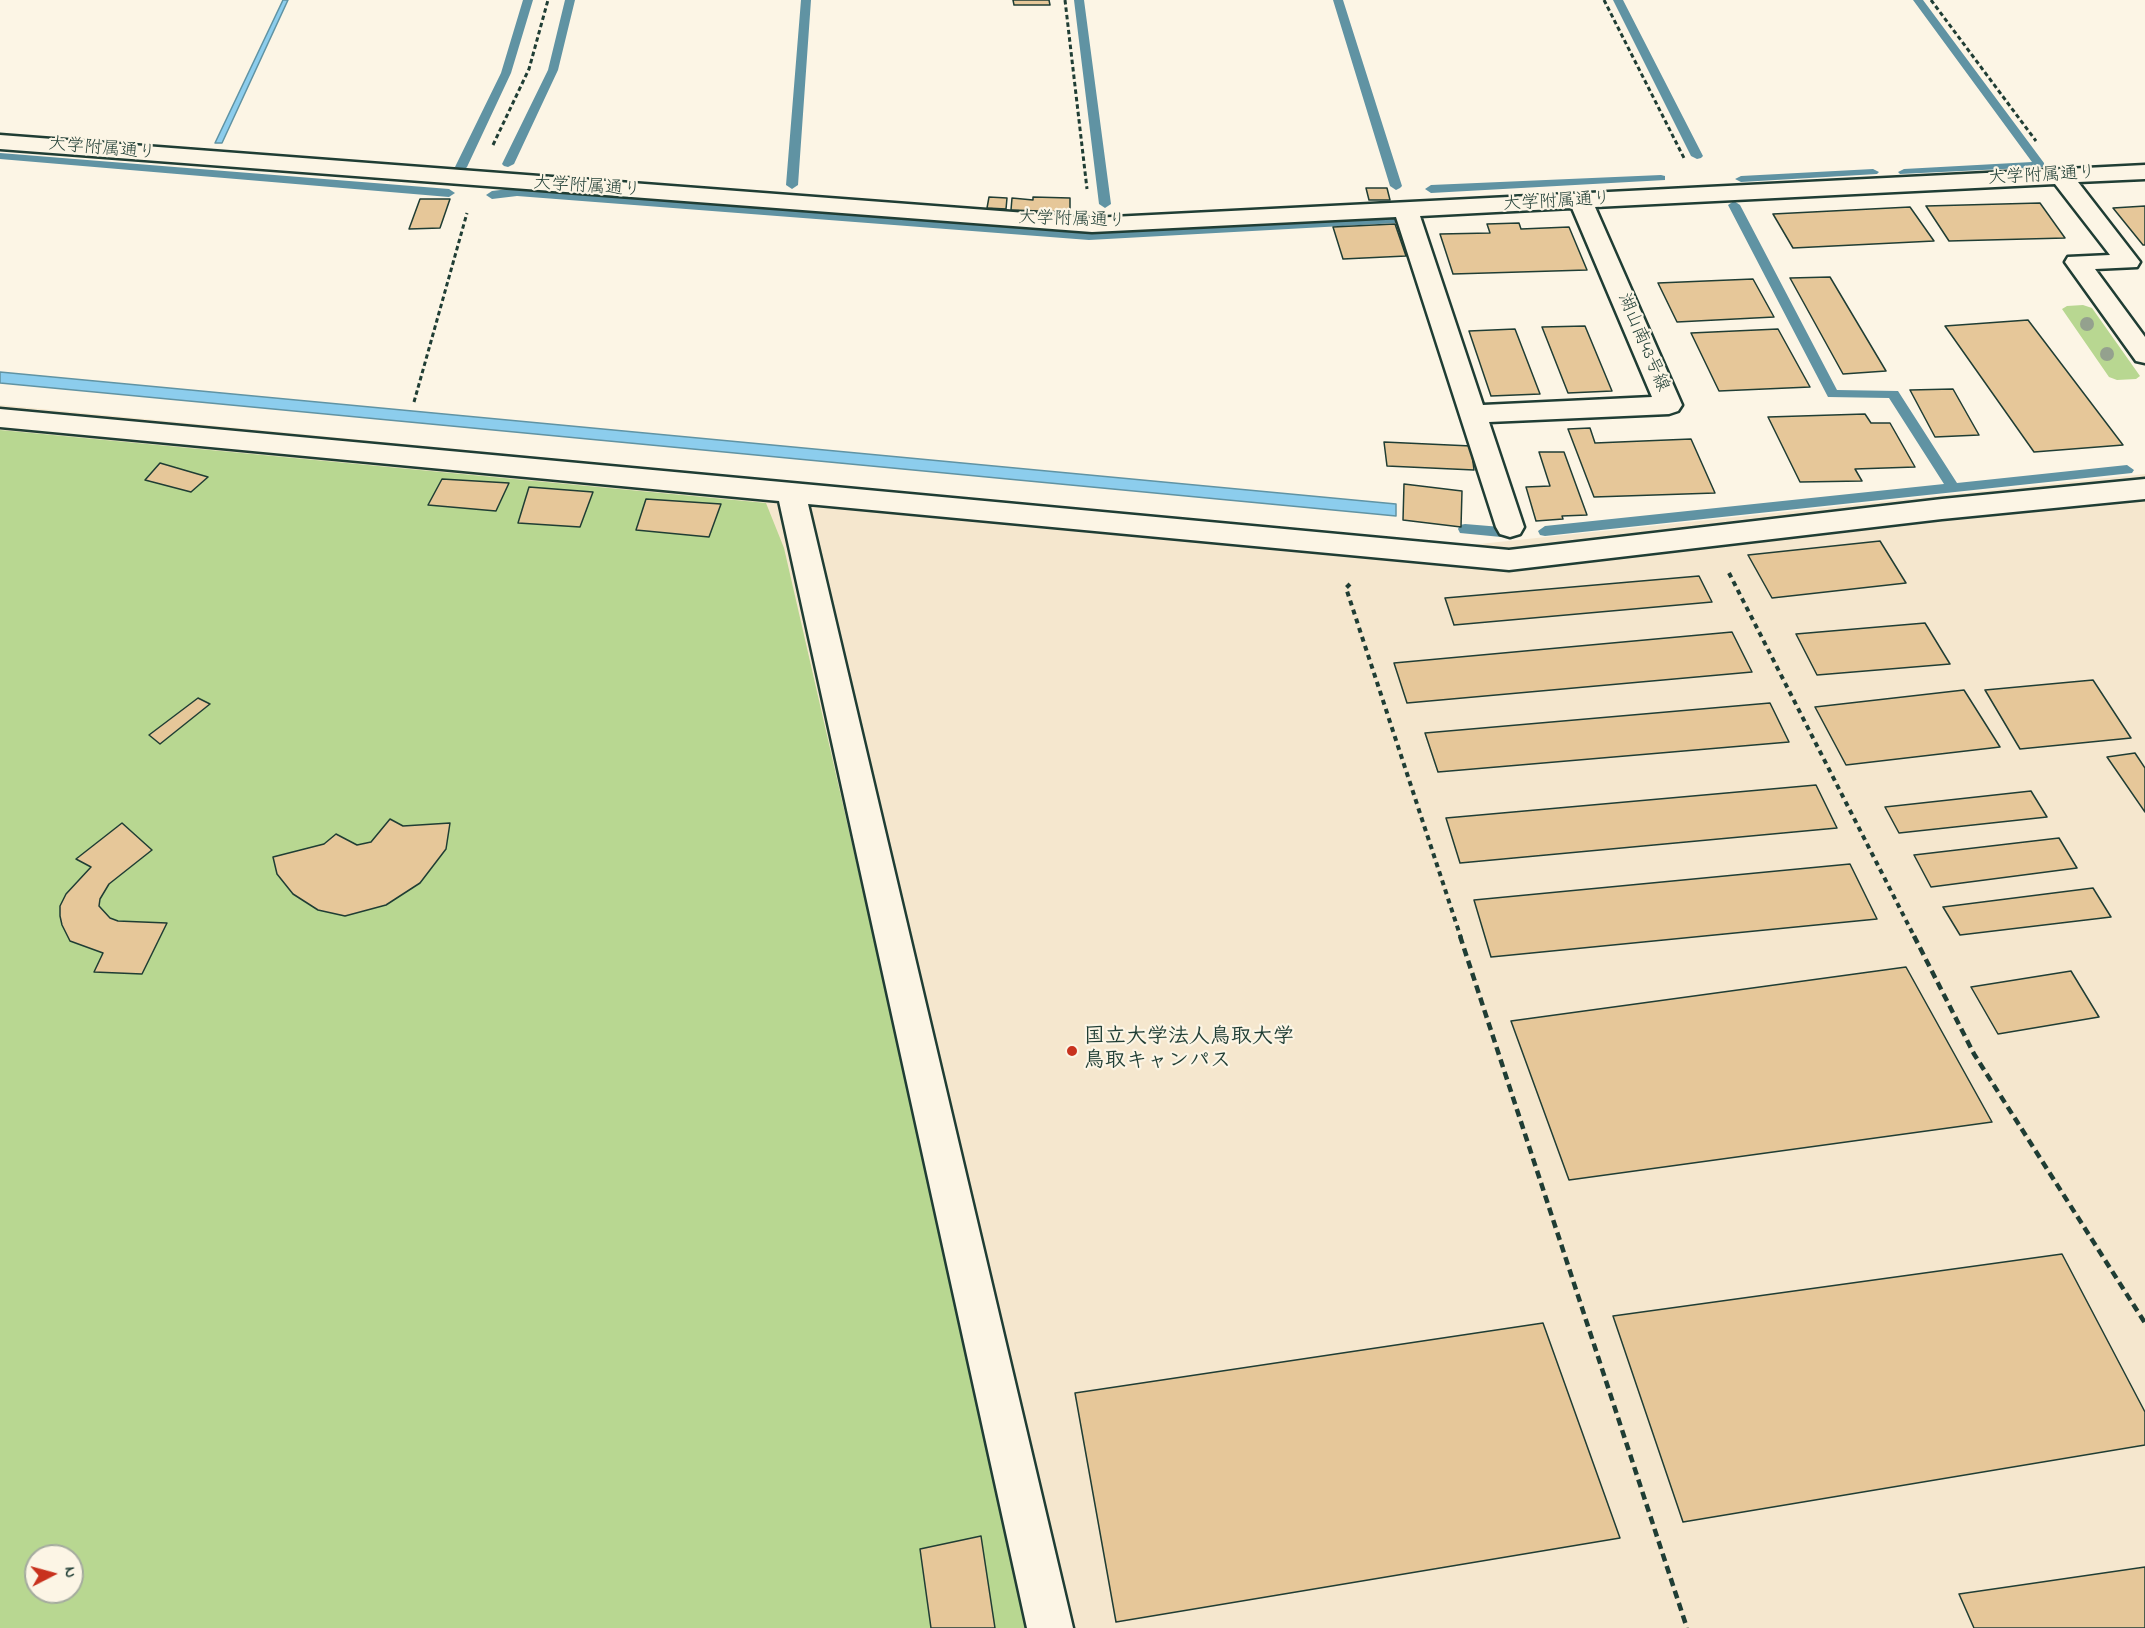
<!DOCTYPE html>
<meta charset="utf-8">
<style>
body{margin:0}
#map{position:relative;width:2145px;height:1628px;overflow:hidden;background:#fcf5e5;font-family:"Indie Flower",sans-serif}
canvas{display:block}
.north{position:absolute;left:24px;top:1544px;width:60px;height:60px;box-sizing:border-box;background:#fcf5e5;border:2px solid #a4ab9e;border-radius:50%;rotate:84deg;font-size:16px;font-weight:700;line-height:24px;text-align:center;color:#1f3d34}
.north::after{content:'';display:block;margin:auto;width:21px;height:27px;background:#c8321e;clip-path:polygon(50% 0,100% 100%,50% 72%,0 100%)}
</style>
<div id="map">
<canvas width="2145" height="1628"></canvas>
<div class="north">N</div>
</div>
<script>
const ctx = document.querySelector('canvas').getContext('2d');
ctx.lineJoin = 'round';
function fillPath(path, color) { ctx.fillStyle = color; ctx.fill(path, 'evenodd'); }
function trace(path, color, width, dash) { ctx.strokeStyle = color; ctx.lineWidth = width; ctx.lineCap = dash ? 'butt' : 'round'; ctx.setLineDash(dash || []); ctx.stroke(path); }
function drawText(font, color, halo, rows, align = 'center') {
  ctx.font = font + ' "Indie Flower","Klee One",sans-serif'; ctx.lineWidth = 4.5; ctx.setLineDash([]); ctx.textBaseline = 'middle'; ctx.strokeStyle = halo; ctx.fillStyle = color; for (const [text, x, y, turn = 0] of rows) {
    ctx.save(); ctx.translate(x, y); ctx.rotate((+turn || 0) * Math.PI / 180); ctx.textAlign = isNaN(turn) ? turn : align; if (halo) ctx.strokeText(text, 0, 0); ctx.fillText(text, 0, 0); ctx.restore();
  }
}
fillPath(new Path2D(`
 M 0,405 L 1120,513 L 1251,528 L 1470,545 L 2145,474 L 2145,1628 L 0,1628 ZM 36,1556 L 72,1556 L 72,1592 L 36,1592 Z`), '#f5e7ce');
fillPath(new Path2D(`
 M 2083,305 L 2092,308 L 2140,376 L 2136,379 L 2117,380 L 2109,377 L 2062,309 L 2067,306 Z
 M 0,430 L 766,503 L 784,548 L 1032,1628 L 0,1628 ZM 36,1556 L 72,1556 L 72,1592 L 36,1592 Z`), '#b8d791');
const water = new Path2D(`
 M 283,0 L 288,0 L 222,143 L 215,143 Z
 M 0,372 L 1396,504 L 1396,516 L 0,383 Z`);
fillPath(water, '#8ccded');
trace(water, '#6093a3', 1.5);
fillPath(new Path2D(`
 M 523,0 L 533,0 L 511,73 L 467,167 L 465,169 L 457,169 L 455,167 L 501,73 Z
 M 565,0 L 575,0 L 558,70 L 514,164 L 508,167 L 504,166 L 502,164 L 548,70 Z
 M 801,0 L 811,0 L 798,185 L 792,189 L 786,185 Z
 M 1074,0 L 1084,0 L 1111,204 L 1105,208 L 1099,204 Z
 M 1333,0 L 1343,0 L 1402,186 L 1400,188 L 1396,190 L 1390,186 Z
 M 1613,0 L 1623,0 L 1703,156 L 1701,158 L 1697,159 L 1691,156 Z
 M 1913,0 L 1923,0 L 2044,163 L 2044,167 L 1900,174 L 1898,172 L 1904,169 L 2032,162 Z
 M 0,153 L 449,189 L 455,193 L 449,197 L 0,159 Z
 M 1873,169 L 1879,172 L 1877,174 L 1741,182 L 1735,179 L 1741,176 Z
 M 1661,175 L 1665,176 L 1665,180 L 1431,193 L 1425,189 L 1431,185 Z
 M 517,188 L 1089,232 L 1397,215 L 1403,219 L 1397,223 L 1089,240 L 517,196 L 492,199 L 486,195 L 492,191 Z
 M 1734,201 L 1740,205 L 1837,390 L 1898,391 L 1957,483 L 2127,465 L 2134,470 L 2132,473 L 1545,536 L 1540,535 L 1538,531 L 1545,526 L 1944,484 L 1889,398 L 1828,397 L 1728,205 Z
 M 1465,524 L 1501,527 L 1508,532 L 1501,537 L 1460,533 L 1458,529 L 1460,525 Z`), '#6093a3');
const building = new Path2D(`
 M 1013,0 L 1049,0 L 1050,5 L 1014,5 Z
 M 1366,188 L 1387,188 L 1390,200 L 1369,200 Z
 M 989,197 L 1007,198 L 1006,209 L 987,208 Z
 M 1033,197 L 1070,198 L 1070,212 L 1011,210 L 1012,198 L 1033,200 Z
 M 420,199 L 450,199 L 440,228 L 409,229 Z
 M 2040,203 L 2065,238 L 1949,241 L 1926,206 Z
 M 2145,206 L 2145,245 L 2143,245 L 2113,208 Z
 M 1910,207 L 1934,241 L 1793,248 L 1773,214 Z
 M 1519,223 L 1521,229 L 1569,227 L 1587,270 L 1453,274 L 1440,234 L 1490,233 L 1487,224 Z
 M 1395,224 L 1406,256 L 1343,259 L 1333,227 Z
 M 1830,277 L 1886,371 L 1843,374 L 1790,278 Z
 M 1753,279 L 1774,317 L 1677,322 L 1658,283 Z
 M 2028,320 L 2123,445 L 2034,452 L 1945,326 Z
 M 1585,326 L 1612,391 L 1568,393 L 1542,327 Z
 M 1515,329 L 1540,394 L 1491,396 L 1469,331 Z
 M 1778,329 L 1810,387 L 1719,391 L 1691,333 Z
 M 1953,389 L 1979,435 L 1935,437 L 1910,390 Z
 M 1865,414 L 1871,423 L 1890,423 L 1915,467 L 1855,469 L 1862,481 L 1800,482 L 1768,417 Z
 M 1590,428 L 1595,443 L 1691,439 L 1715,493 L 1594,497 L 1568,429 Z
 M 1384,442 L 1471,446 L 1474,470 L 1387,466 Z
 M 1539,452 L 1564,452 L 1587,515 L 1562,516 L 1563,519 L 1536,521 L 1526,487 L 1550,486 Z
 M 160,463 L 208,477 L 191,492 L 145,480 Z
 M 442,479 L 509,483 L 496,511 L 428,505 Z
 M 1404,484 L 1462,491 L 1461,527 L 1403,520 Z
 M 529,487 L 593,492 L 580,527 L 518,523 Z
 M 646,499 L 721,504 L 709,537 L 636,530 Z
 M 1880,541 L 1906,583 L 1772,598 L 1748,555 Z
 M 1699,576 L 1712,602 L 1454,625 L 1445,598 Z
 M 1925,623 L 1950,664 L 1817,675 L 1796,634 Z
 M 1732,632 L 1752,672 L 1407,703 L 1394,663 Z
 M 2093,680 L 2131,738 L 2020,749 L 1985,690 Z
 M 1964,690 L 2000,747 L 1846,765 L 1815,707 Z
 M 198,698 L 210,704 L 160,744 L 149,735 Z
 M 1770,703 L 1789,742 L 1438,772 L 1425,733 Z
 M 2135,753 L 2145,768 L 2145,812 L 2107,757 Z
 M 1816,785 L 1837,828 L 1460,863 L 1446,818 Z
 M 2031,791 L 2047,817 L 1899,833 L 1885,807 Z
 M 390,819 L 403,826 L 450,823 L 446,849 L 420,883 L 386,905 L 345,916 L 318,910 L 293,894 L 277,874 L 273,857 L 324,844 L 336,834 L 357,845 L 371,842 Z
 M 122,823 L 152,850 L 109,884 L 100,899 L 99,906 L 110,918 L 118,921 L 167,923 L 142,974 L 94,972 L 103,953 L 70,941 L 62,925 L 60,916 L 60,906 L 66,894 L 91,867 L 76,859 Z
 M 2059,838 L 2077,868 L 1931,887 L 1914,855 Z
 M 1850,864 L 1877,919 L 1491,957 L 1474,900 Z
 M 2093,888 L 2111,917 L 1960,935 L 1943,907 Z
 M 1906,967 L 1992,1122 L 1569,1180 L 1511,1021 Z
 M 2071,971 L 2099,1017 L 1998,1034 L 1971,987 Z
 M 2062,1254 L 2145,1412 L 2145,1445 L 1683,1522 L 1613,1316 Z
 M 1543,1323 L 1620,1538 L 1116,1622 L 1075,1393 Z
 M 981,1536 L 995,1628 L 931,1628 L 920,1549 Z
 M 2145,1567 L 2145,1628 L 1974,1628 L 1959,1594 Z`);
fillPath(building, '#e6c799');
trace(building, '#1f3d34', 1.5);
const minor = new Path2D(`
 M 0,135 L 1092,218 L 2145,165 L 2145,179 L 2078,182 L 2140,262 L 2137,267 L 2095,269 L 2145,337 L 2145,363 L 2136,361 L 2065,262 L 2068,257 L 2110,255 L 2055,184 L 1595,207 L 1682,405 L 1678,411 L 1669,414 L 1489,422 L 1524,527 L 1520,534 L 1510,537 L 1500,534 L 1496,527 L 1396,217 L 1092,232 L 0,149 ZM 1572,208 L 1652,397 L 1483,405 L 1420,216 Z
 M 0,409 L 1509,550 L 1942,499 L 2145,479 L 2145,499 L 1942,519 L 1509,570 L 808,504 L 1073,1628 L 1027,1628 L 779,501 L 0,427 Z`);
trace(minor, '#1f3d34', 5);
trace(new Path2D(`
 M 1065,0 L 1087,189
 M 1604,0 L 1685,160
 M 1931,0 L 2036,141
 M 493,145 L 529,69 L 548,0
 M 414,402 L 467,213`), '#1f3d34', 3, [4.5, 3]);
trace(new Path2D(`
 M 1729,573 L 1915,938
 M 1350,584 L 1346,588 L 1461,938`), '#1f3d34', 4, [5, 4.5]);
trace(new Path2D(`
 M 1460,936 L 1687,1628
 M 1914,936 L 1974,1054 L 2145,1323`), '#1f3d34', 4.5, [8, 5]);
fillPath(minor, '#fcf5e5');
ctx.fillStyle = '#94a18e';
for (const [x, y] of [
 [2087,324],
 [2107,354]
]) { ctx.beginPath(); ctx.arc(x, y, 7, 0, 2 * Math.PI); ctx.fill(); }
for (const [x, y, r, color] of [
 [1072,1051,6,"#c8321e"]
]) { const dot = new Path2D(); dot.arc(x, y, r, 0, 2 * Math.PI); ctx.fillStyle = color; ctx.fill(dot); trace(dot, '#fcf5e5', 2); }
drawText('18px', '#1f3d34', '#fcf5e5', [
 ["大学附属通り",102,150,5],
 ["大学附属通り",2042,177,-3],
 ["大学附属通り",587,188,4],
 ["大学附属通り",1557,203,-3],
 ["大学附属通り",1072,221,2],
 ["湖山南43号線",1642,343,67]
]);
drawText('bold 21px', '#1f3d34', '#fcf5e5', [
 ["国立大学法人鳥取大学",1084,1039],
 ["鳥取キャンパス",1084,1063]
], 'left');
</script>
